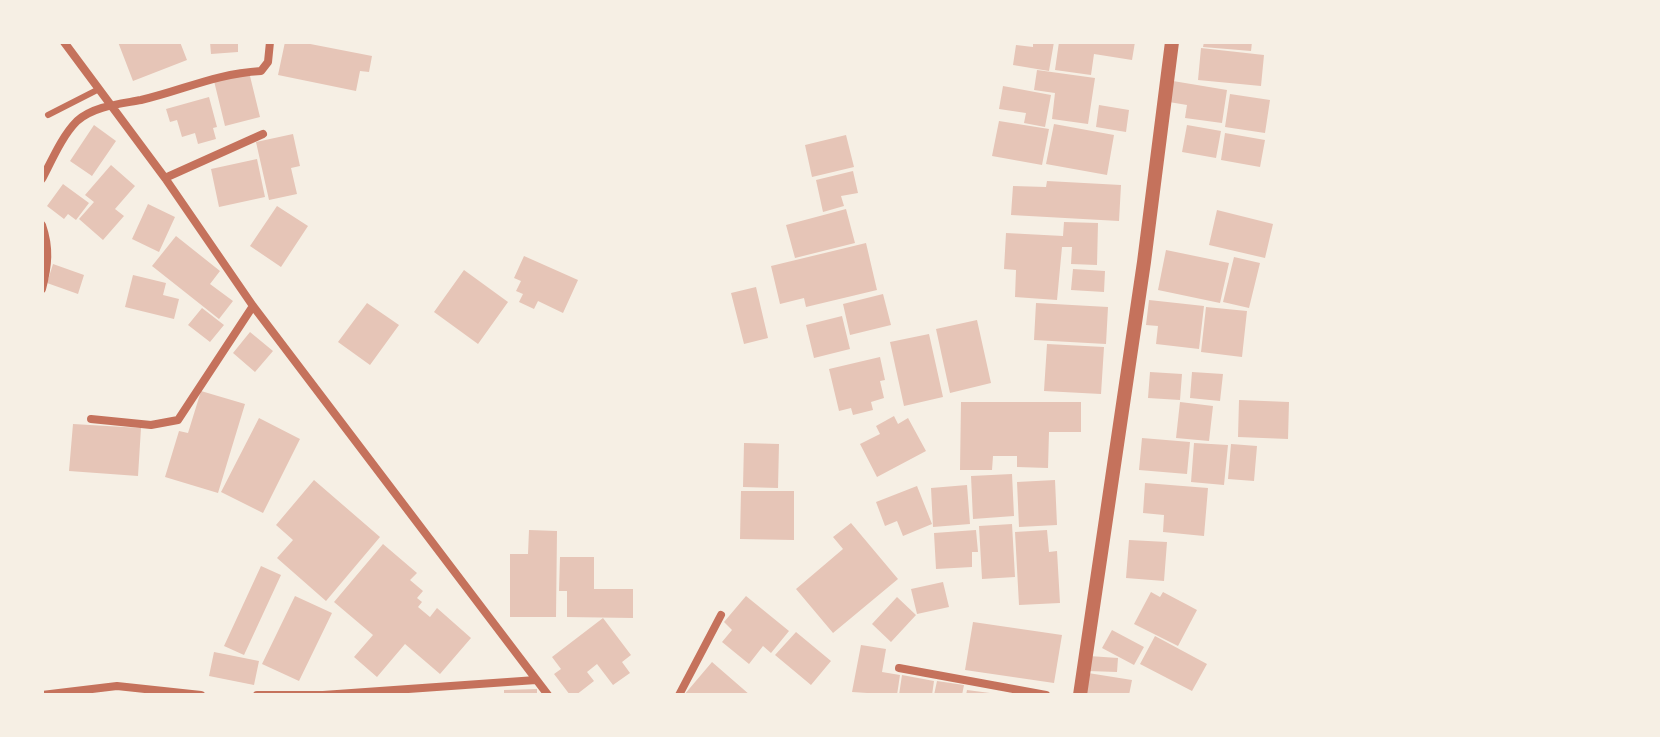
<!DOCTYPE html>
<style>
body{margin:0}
#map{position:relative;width:1660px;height:737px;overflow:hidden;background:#f6efe4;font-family:Jost,sans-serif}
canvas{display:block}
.frame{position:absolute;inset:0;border:44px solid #f6efe4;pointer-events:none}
</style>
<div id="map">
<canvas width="1660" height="737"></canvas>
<div class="frame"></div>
</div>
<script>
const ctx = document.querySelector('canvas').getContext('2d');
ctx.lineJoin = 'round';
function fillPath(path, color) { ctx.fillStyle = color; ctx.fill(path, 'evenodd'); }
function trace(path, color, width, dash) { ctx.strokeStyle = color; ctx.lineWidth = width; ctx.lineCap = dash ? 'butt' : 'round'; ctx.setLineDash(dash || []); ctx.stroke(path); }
fillPath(new Path2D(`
 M 118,42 L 180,42 L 187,60 L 133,81 Z
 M 210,42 L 238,42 L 238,52 L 211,54 Z
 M 285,42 L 300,42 L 372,56 L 369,72 L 360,71 L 356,91 L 278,75 Z
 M 1033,42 L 1054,42 L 1049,71 L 1013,65 L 1016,45 L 1033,47 Z
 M 1059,42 L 1135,42 L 1132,60 L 1094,54 L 1091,75 L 1055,70 Z
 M 1204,42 L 1252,42 L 1251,51 L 1203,47 Z
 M 1201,48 L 1264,55 L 1261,86 L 1198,80 Z
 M 1037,70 L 1095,78 L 1088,124 L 1052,119 L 1055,93 L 1034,90 Z
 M 249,72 L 260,117 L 225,126 L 214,81 Z
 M 1173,81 L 1227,90 L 1222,123 L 1185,118 L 1187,105 L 1169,102 Z
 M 1003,86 L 1051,95 L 1045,127 L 1024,123 L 1026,113 L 999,109 Z
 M 1230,94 L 1270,100 L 1265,133 L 1225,127 Z
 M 209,97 L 217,127 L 213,128 L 216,139 L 198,144 L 195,133 L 182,137 L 177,120 L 170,122 L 166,109 Z
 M 1099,105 L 1129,110 L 1126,132 L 1096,127 Z
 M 999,121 L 1049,129 L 1042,165 L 992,156 Z
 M 1054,124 L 1114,135 L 1107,175 L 1046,164 Z
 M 94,125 L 116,141 L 92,176 L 70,161 Z
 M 1187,125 L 1221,131 L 1216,158 L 1182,152 Z
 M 1225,133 L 1265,140 L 1260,167 L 1221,160 Z
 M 293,134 L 300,166 L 291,168 L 297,194 L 269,200 L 256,142 Z
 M 846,135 L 854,167 L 812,177 L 805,145 Z
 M 257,159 L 265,197 L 219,207 L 211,169 Z
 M 111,165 L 135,186 L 115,209 L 124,216 L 103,240 L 79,219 L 94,202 L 85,195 Z
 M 853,171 L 858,193 L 841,196 L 844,206 L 823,212 L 816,180 Z
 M 1047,181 L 1121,185 L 1119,221 L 1011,215 L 1013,186 L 1046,187 Z
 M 63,184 L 89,203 L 76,220 L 68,214 L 64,219 L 47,206 Z
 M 148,204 L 175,217 L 159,252 L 132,239 Z
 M 277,206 L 308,226 L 281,267 L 250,246 Z
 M 846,209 L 855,243 L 795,258 L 786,225 Z
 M 1217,210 L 1273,224 L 1265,258 L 1209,245 Z
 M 1064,222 L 1098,223 L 1097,265 L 1071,264 L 1072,247 L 1062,247 L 1057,300 L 1015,297 L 1016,270 L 1004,269 L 1006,233 L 1063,236 Z
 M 176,236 L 220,271 L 210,284 L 233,301 L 219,319 L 152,266 Z
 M 866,243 L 877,290 L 806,307 L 804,298 L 780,304 L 771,266 Z
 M 1166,250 L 1229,263 L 1220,303 L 1158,290 Z
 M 524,256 L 578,280 L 563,313 L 538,301 L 534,309 L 519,302 L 523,294 L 516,291 L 521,281 L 514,278 Z
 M 1234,257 L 1260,263 L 1249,308 L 1223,302 Z
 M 53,264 L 84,275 L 78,294 L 47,283 Z
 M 1073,269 L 1105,271 L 1104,292 L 1071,290 Z
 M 464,270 L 508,302 L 478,344 L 434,312 Z
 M 133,275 L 166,283 L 163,295 L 179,299 L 174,319 L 125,307 Z
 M 756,287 L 768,338 L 744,344 L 731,293 Z
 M 883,294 L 891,325 L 850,335 L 843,304 Z
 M 1149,300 L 1204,306 L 1199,349 L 1156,344 L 1158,326 L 1146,325 Z
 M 367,303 L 399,325 L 370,365 L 338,342 Z
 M 1036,303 L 1108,307 L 1106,344 L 1034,340 Z
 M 1206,307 L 1247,311 L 1242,357 L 1201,352 Z
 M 202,308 L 224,325 L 210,342 L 188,325 Z
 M 842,316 L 850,349 L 814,358 L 806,325 Z
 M 977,320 L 991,383 L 950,393 L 936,329 Z
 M 250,332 L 273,351 L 255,372 L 233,353 Z
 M 929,334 L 943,397 L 904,406 L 890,342 Z
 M 1047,344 L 1104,347 L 1101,394 L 1044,391 Z
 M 880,357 L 885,380 L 880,381 L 884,398 L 871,402 L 873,410 L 853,415 L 851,408 L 839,411 L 829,369 Z
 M 1150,372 L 1182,374 L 1180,400 L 1148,398 Z
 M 1192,372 L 1223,374 L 1220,401 L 1190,398 Z
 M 201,391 L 245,404 L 218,493 L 165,477 L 179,431 L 188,433 Z
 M 1239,400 L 1289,402 L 1288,439 L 1238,437 Z
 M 961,402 L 1081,402 L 1081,432 L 1049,432 L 1048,468 L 1017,467 L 1017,456 L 993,456 L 992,470 L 960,470 Z
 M 1180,402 L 1213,406 L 1209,441 L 1176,438 Z
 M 894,416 L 898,424 L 908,418 L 926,451 L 877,477 L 860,444 L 880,434 L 876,426 Z
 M 259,418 L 300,439 L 263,513 L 221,492 Z
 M 73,424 L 141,428 L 138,476 L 69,471 Z
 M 1142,438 L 1190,442 L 1187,474 L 1139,470 Z
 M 744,443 L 779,444 L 778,488 L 743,487 Z
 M 1194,443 L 1228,445 L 1224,485 L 1191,482 Z
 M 1231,444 L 1257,446 L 1254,481 L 1228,479 Z
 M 1012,474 L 1014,516 L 973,519 L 971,476 Z
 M 314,480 L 380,537 L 326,601 L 277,558 L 293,540 L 276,525 Z
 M 1055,480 L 1057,525 L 1019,527 L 1017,482 Z
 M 1145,483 L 1208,488 L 1204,536 L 1163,532 L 1164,515 L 1143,513 Z
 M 967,485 L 970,524 L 933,527 L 931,488 Z
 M 917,486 L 932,524 L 903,536 L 897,521 L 885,526 L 876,502 Z
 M 741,491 L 794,491 L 794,540 L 740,539 Z
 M 851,523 L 898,579 L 833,633 L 796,589 L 843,549 L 833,537 Z
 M 1012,524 L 1015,577 L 982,579 L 979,526 Z
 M 529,530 L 557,531 L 556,617 L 510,617 L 510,554 L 528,554 Z
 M 976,530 L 978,552 L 972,552 L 972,567 L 936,569 L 934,533 Z
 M 1047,530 L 1049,552 L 1057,551 L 1060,603 L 1019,605 L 1015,532 Z
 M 1129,540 L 1167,542 L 1164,581 L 1126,578 Z
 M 383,544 L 417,573 L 410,580 L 423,591 L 417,598 L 422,602 L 418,607 L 430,617 L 437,608 L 471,638 L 440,674 L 405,644 L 377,677 L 354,657 L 373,635 L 334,602 Z
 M 560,557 L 594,557 L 594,589 L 633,589 L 633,618 L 567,617 L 567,591 L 559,591 Z
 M 261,566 L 281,575 L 244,655 L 224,646 Z
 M 943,582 L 949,607 L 917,614 L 911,589 Z
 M 1151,592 L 1160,597 L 1163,592 L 1197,610 L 1178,646 L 1134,624 Z
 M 295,596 L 332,613 L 299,681 L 262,664 Z
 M 746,596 L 789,631 L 771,653 L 763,646 L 749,664 L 722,642 L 732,630 L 724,622 Z
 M 897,597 L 916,615 L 891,642 L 872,624 Z
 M 603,618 L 631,655 L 622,662 L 630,673 L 613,685 L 597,664 L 587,672 L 594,681 L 576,695 L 570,695 L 554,674 L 561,669 L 552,657 Z
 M 973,622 L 1062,635 L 1054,683 L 965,670 Z
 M 1112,630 L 1144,647 L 1134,665 L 1102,648 Z
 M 796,632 L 831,661 L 811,685 L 775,655 Z
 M 1155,636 L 1207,664 L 1192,691 L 1140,664 Z
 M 861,645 L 886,649 L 882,672 L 900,675 L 897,695 L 852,692 Z
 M 214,652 L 259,661 L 254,685 L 209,676 Z
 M 1089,656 L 1118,658 L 1117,672 L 1088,671 Z
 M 712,662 L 750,695 L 684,695 Z
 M 1088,673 L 1132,680 L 1129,695 L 1085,695 Z
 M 902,675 L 934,681 L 932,695 L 899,695 Z
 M 937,681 L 964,685 L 962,695 L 934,695 Z
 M 537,689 L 537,695 L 504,695 L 504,690 Z
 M 967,690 L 990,693 L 990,695 L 966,695 Z`), '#e6c5b7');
trace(new Path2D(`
 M 48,115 L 99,89`), '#c5725c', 6);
trace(new Path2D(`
 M 64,42 L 165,178 L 253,306 L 548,695
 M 165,178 L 263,134
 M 42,179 C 52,160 62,136 77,121 C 94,106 120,104 141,100 C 184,90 214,74 261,71 L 268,62 L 270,42
 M 42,225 C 50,248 48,266 42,289
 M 91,419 L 151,425 L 178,420 L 253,306
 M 899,668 L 1046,695
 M 42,695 L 117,686 L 201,695
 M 257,695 L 323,695 L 536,680
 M 679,695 L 721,615`), '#c5725c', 8);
trace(new Path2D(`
 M 1080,695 L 1144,262 L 1172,42`), '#c5725c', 14);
</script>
